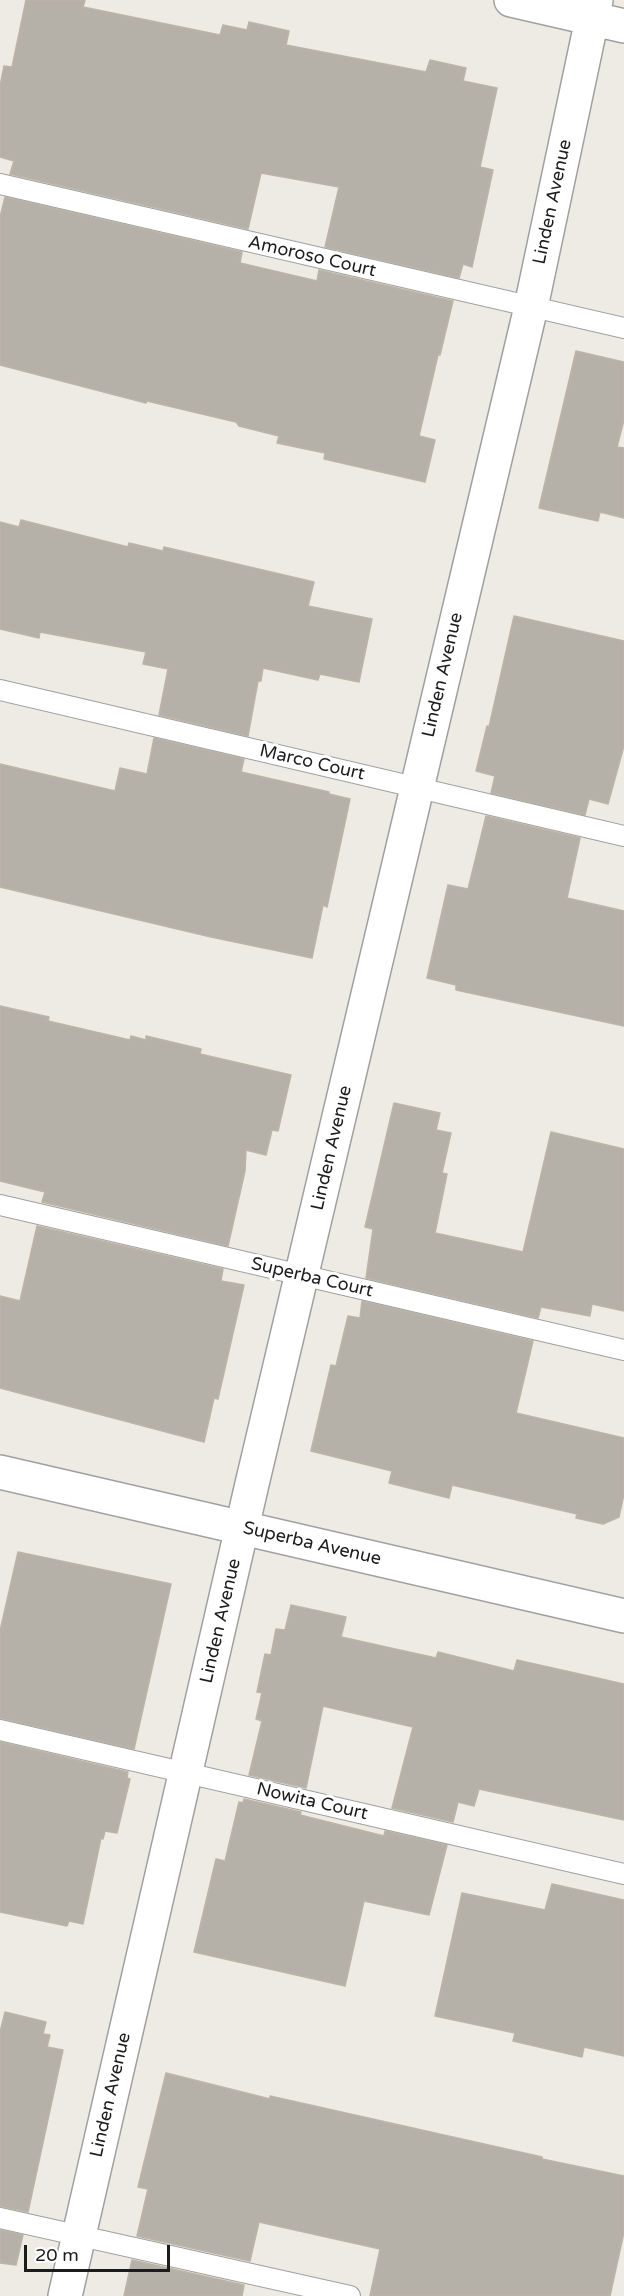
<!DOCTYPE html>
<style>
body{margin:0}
#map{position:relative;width:624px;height:2296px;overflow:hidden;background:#edebe3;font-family:"Varela Round",sans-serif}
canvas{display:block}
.scale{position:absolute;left:24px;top:2245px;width:146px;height:27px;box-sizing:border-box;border:3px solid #1c1c1c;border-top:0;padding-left:8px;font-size:18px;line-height:21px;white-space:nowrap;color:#1c1c1c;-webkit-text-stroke:4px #fff;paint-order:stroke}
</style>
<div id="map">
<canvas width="624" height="2296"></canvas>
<div class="scale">20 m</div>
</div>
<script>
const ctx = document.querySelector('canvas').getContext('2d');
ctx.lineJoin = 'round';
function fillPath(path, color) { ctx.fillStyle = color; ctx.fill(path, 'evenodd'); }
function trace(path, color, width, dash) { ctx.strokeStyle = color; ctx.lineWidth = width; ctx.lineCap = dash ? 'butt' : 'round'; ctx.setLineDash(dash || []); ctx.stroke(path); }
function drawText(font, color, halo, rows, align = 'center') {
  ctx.font = font + ' "Varela Round",sans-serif'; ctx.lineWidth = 6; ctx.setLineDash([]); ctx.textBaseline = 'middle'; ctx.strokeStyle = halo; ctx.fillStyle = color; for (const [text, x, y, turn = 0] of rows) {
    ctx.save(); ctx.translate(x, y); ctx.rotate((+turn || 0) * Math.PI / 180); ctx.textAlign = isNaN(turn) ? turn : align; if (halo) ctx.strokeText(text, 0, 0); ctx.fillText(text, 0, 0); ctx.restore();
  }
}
const building = new Path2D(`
 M 26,0 L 85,0 L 83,7 L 220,35 L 223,25 L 247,30 L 249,22 L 289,31 L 286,45 L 426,72 L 430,60 L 466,68 L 463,81 L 497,88 L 480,167 L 493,170 L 472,267 L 463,264 L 459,278 L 325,247 L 339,187 L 261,173 L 248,229 L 10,174 L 14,161 L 0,157 L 0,86 L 4,66 L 12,67 Z
 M 5,197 L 242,252 L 240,263 L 317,281 L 319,270 L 453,301 L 440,355 L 438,355 L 419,436 L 435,440 L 425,482 L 324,459 L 325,453 L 277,443 L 279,436 L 239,426 L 236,422 L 147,401 L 146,403 L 0,365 L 0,217 Z
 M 576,351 L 624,362 L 624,420 L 617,447 L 624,448 L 624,518 L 600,512 L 598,521 L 539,508 Z
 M 21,520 L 128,547 L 129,543 L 163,551 L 164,547 L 314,582 L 308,606 L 372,619 L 359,682 L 320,674 L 318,680 L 263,668 L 261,681 L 258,681 L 248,736 L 159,715 L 168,669 L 143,664 L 146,652 L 40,632 L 39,638 L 0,629 L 0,522 L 19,527 Z
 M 514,616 L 624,641 L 624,746 L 608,804 L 589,799 L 585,815 L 491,793 L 495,776 L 476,771 L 487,726 L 489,727 Z
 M 154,738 L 244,759 L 241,772 L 329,792 L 329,794 L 350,799 L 327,907 L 323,905 L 312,958 L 211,937 L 0,887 L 0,764 L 115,791 L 120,768 L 147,774 Z
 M 486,816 L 580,838 L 567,898 L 624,911 L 624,1026 L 456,990 L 456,985 L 427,978 L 448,885 L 468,889 Z
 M 0,1006 L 49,1017 L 48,1021 L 130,1040 L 131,1036 L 146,1040 L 146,1036 L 201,1049 L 200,1054 L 291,1075 L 278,1131 L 272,1130 L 266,1155 L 246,1150 L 245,1171 L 228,1246 L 42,1202 L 45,1192 L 0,1181 Z
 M 394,1103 L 440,1113 L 436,1130 L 451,1133 L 442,1173 L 447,1174 L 435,1233 L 523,1252 L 551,1132 L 624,1149 L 624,1311 L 592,1304 L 590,1316 L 541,1307 L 538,1318 L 366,1278 L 373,1229 L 365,1227 Z
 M 37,1226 L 223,1269 L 221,1281 L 244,1285 L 223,1377 L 218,1399 L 214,1398 L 204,1442 L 0,1388 L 0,1296 L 20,1301 Z
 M 362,1301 L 533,1341 L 516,1413 L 624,1438 L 624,1494 L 619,1517 L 603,1524 L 576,1518 L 577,1514 L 452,1485 L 449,1498 L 389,1483 L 392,1471 L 311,1451 L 331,1365 L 336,1366 L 348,1316 L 360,1318 Z
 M 18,1552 L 171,1584 L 134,1749 L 0,1718 L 0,1631 Z
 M 291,1605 L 346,1617 L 341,1637 L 436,1658 L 438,1652 L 514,1671 L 517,1660 L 624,1684 L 624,1820 L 479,1789 L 474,1806 L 458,1802 L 453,1822 L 392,1808 L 413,1727 L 323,1706 L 306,1788 L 249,1775 L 262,1721 L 256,1719 L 262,1693 L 257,1692 L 265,1654 L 271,1655 L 276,1629 L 285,1630 Z
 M 0,1742 L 128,1772 L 127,1778 L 130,1779 L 117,1833 L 105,1831 L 103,1839 L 101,1838 L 83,1924 L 69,1921 L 67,1926 L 0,1912 Z
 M 244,1799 L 301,1812 L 300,1815 L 384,1836 L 385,1831 L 447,1845 L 429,1915 L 364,1901 L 345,1986 L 194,1952 L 216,1859 L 225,1861 L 239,1802 L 243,1803 Z
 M 552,1884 L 624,1900 L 624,2056 L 584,2047 L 582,2057 L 513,2041 L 515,2033 L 435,2016 L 462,1893 L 545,1910 Z
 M 5,2012 L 46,2022 L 43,2034 L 50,2035 L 47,2047 L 63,2050 L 28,2212 L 0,2206 L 0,2032 Z
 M 166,2073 L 270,2099 L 270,2096 L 542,2157 L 542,2159 L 624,2176 L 624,2232 L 610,2296 L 370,2296 L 380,2249 L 259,2222 L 250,2261 L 137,2236 L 148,2189 L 138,2187 Z
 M 0,2230 L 23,2235 L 16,2265 L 0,2263 Z
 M 132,2260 L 244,2285 L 242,2296 L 124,2296 Z`);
fillPath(building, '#b5b1a9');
trace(building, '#bdb4a6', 1.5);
const lane = new Path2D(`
 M 0,184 L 624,328
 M 0,690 L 624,836
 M 0,1205 L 624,1350
 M 0,1730 L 624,1874
 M 0,2218 L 350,2296`);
const street = new Path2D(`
 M 511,0 L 624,26
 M 0,1472 L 624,1616
 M 65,2296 L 252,1484 L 531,307 L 596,0`);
trace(lane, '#a0a0a0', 22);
trace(street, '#a0a0a0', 36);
trace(lane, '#fff', 20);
trace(street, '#fff', 33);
drawText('18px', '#1c1c1c', '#fff', [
 ["Linden Avenue",553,202,-78],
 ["Amoroso Court",312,257,13],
 ["Linden Avenue",443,675,-77],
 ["Marco Court",312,763,13],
 ["Linden Avenue",332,1148,-77],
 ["Superba Court",312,1278,13],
 ["Superba Avenue",312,1544,13],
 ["Linden Avenue",221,1621,-77],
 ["Nowita Court",312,1802,13],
 ["Linden Avenue",111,2095,-77]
]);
</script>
